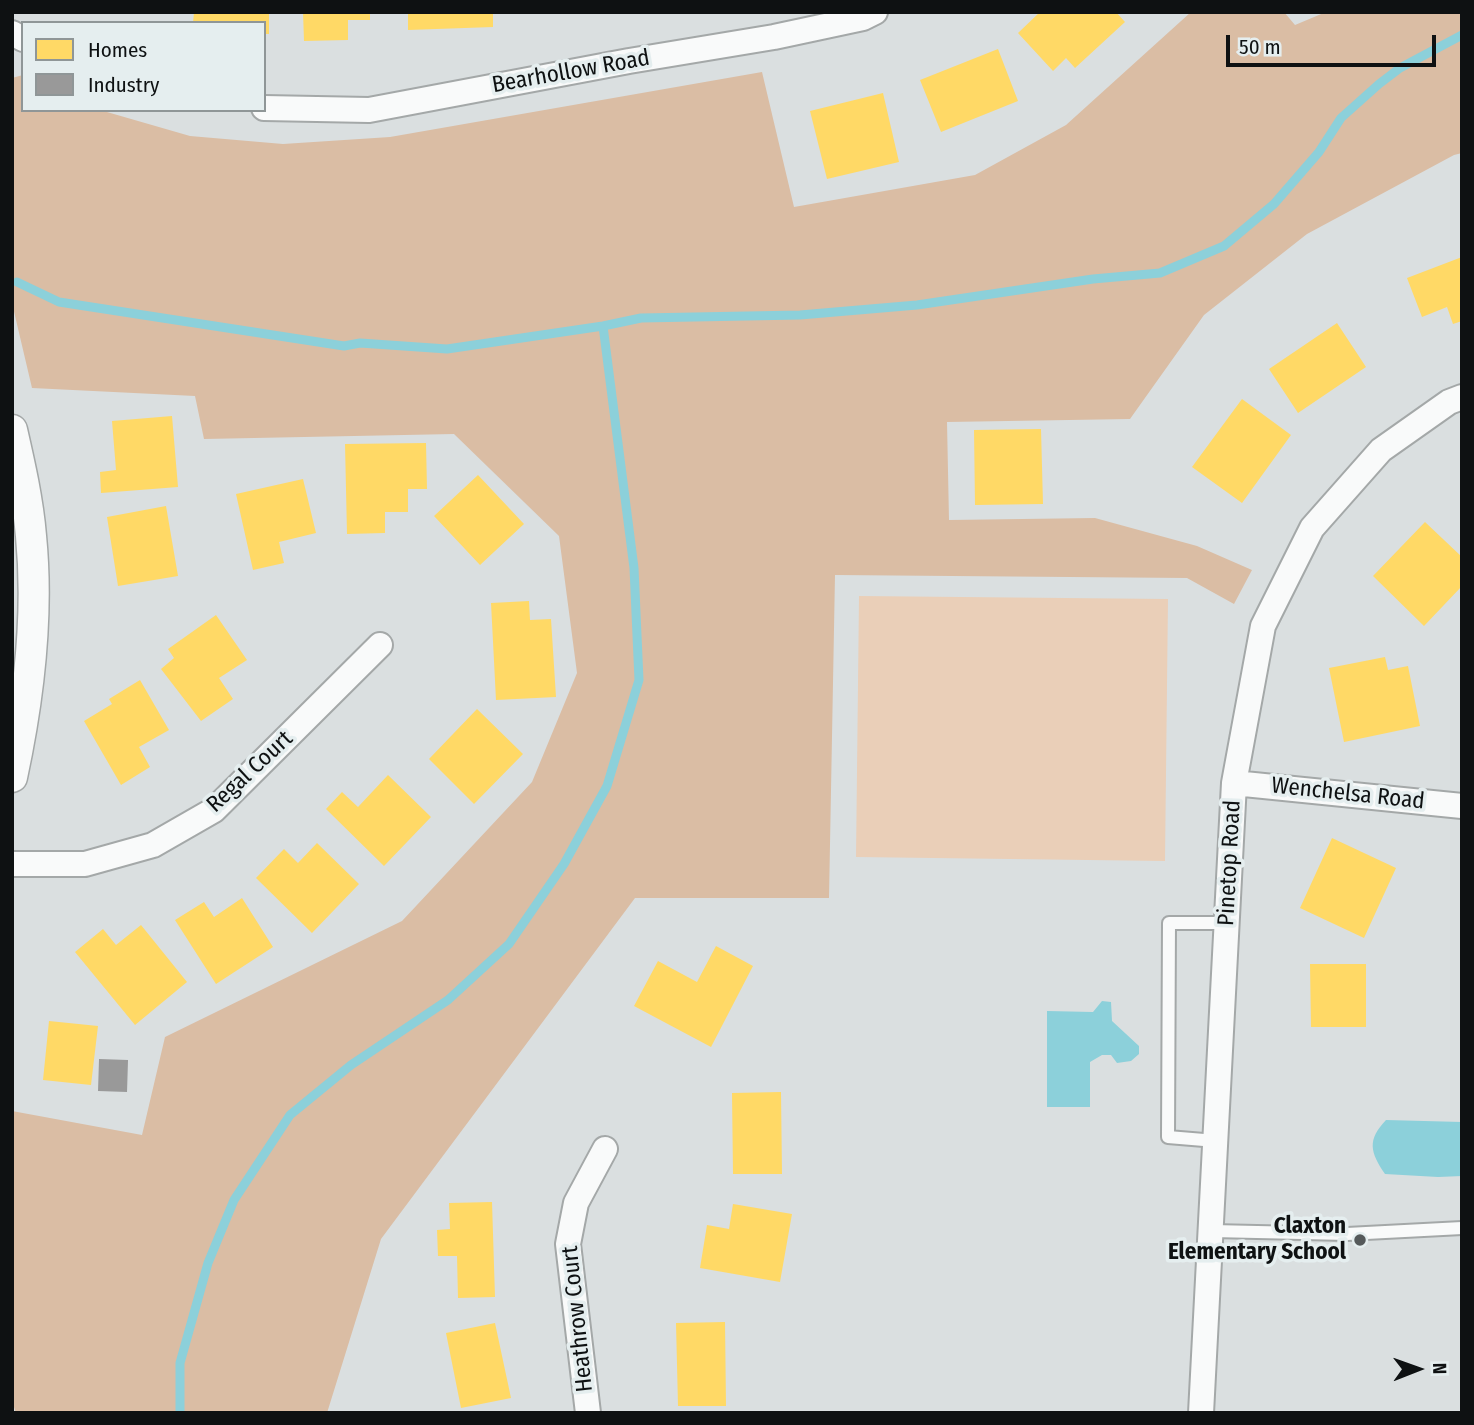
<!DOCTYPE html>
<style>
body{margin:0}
#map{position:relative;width:1474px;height:1425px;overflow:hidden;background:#dadfe0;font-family:"Fira Sans Condensed",sans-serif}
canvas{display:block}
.frame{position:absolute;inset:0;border:14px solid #0e1112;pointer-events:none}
.legend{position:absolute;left:21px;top:21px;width:245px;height:91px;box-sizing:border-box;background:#e5eeef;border:2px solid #8f9697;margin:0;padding:9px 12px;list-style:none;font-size:21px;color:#0e1112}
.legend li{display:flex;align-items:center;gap:14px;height:35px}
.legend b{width:35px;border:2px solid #8f9697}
.north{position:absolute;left:1383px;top:1334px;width:70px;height:70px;-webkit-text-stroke:5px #e5eeef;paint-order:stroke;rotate:89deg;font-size:19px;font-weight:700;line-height:28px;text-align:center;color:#0e1112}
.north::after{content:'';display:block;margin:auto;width:24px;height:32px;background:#0e1112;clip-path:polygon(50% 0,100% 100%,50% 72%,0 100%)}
.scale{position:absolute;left:1226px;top:35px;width:210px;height:32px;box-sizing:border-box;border:4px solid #0e1112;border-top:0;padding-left:9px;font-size:21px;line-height:24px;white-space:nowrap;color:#0e1112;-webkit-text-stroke:5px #e5eeef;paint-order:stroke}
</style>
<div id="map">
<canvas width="1474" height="1425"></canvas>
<div class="frame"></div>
<ul class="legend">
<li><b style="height:19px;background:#ffd966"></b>Homes</li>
<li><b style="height:19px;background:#999"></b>Industry</li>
</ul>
<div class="north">N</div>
<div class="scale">50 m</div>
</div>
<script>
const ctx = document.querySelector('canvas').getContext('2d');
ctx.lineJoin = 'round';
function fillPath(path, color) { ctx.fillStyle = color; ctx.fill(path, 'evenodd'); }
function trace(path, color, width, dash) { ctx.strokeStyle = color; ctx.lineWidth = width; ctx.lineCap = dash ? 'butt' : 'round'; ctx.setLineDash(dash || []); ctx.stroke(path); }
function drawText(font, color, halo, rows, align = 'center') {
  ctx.font = font + ' "Fira Sans Condensed",sans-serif'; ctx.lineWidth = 7; ctx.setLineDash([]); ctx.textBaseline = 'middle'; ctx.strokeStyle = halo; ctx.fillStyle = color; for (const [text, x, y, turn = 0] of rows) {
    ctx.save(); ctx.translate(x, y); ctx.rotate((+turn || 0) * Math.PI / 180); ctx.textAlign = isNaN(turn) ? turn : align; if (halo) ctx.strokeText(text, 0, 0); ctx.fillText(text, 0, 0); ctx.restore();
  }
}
fillPath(new Path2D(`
 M 859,596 L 1168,599 L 1165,861 L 856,857 Z`), '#eacfb8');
fillPath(new Path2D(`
 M 1191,12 L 1284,12 L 1295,25 L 1326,12 L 1462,12 L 1462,153 L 1454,155 L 1307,234 L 1204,315 L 1130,419 L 947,422 L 949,520 L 1095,518 L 1197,546 L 1252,570 L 1234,604 L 1187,578 L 835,575 L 829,898 L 635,898 L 381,1239 L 327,1413 L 16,1413 L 12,1401 L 12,1111 L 142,1135 L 165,1037 L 402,921 L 532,782 L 577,673 L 559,536 L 454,434 L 204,439 L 195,396 L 32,388 L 12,303 L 12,78 L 23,75 L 23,110 L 100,110 L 190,136 L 283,144 L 390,137 L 762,72 L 794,207 L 975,175 L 1066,125 Z`), '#dabda4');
fillPath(new Path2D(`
 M 1102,1001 L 1111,1002 L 1112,1021 L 1139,1046 L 1139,1054 L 1131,1061 L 1117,1063 L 1111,1055 L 1102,1055 L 1090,1062 L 1090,1107 L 1047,1107 L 1047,1011 L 1093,1012 Z
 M 1386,1120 L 1462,1122 L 1462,1176 L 1438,1177 L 1385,1174 C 1370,1152 1367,1140 1386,1120 Z`), '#8cd0da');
fillPath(new Path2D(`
 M 194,12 L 269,12 L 269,34 L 264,34 L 264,23 L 193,23 Z
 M 303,12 L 370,12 L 370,20 L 348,20 L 348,40 L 304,41 Z
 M 408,12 L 493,12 L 493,27 L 408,30 Z
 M 1040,12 L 1116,12 L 1125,22 L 1075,68 L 1066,58 L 1053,71 L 1018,33 Z
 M 998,49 L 1018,101 L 941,132 L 920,80 Z
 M 883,93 L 899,162 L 827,179 L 810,111 Z
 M 1462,257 L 1462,321 L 1453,324 L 1447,307 L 1422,317 L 1407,278 Z
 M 1337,323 L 1366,367 L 1298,413 L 1269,369 Z
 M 1242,399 L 1291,435 L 1242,503 L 1192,467 Z
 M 172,416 L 178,487 L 101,493 L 100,472 L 116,470 L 112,421 Z
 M 1041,429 L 1043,504 L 975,505 L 974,430 Z
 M 426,443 L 427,489 L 408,489 L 408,512 L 385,512 L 385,533 L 347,534 L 345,444 Z
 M 478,475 L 524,524 L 480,565 L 434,516 Z
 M 303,479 L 316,533 L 279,542 L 284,563 L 253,570 L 236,494 Z
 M 166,506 L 178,576 L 118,586 L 107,517 Z
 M 1425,522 L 1462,557 L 1462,586 L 1424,626 L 1373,576 Z
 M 529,601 L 530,620 L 551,619 L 556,697 L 496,700 L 491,603 Z
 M 216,615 L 247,660 L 219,678 L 233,699 L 201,721 L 161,669 L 174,658 L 168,649 Z
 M 1385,657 L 1388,670 L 1408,666 L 1420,726 L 1344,742 L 1329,668 Z
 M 140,680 L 169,730 L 139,747 L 150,767 L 121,785 L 84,721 L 112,704 L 109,699 Z
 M 477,709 L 523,754 L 474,804 L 429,759 Z
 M 388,775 L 431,817 L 384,866 L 326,809 L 342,792 L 358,807 Z
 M 1332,838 L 1396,868 L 1364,938 L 1300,908 Z
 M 317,843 L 359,884 L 312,933 L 256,878 L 284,849 L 298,863 Z
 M 242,898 L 273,947 L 216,984 L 175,920 L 204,902 L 214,917 Z
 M 141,925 L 187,982 L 135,1025 L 75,952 L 103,929 L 116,945 Z
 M 716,946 L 753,966 L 711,1047 L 634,1006 L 658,961 L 697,982 Z
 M 1310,964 L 1366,964 L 1366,1027 L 1311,1027 Z
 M 49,1021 L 98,1026 L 91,1085 L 43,1080 Z
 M 781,1092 L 782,1174 L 733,1174 L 732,1093 Z
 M 492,1202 L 495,1297 L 458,1298 L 457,1256 L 438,1256 L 437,1230 L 450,1229 L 449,1203 Z
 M 733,1204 L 792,1214 L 780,1282 L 700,1268 L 707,1225 L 729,1229 Z
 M 725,1322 L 726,1406 L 678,1406 L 676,1323 Z
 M 495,1323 L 511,1398 L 461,1408 L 446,1333 Z`), '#ffd966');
fillPath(new Path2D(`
 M 99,1059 L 128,1060 L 127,1092 L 98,1091 Z`), '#999');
trace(new Path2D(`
 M 17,282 L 59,302 L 344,346 L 360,343 L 447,349 L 603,326 L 641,318 L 800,315 L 917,305 L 1093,279 L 1160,273 L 1224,246 L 1274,204 L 1319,152 L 1341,118 L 1379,84 L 1400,68 L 1462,35
 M 180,1413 L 180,1363 L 208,1263 L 234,1200 L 290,1115 L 351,1065 L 448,1000 L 509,944 L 564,864 L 607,786 L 639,680 L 634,568 L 603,326`), '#8cd0da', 9);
const service = new Path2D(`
 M 1216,1141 L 1168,1137 L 1169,923 L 1227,923
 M 1212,1231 L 1347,1234 L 1462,1228`);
const minor = new Path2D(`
 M 12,33 L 23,39
 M 264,108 L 369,110 L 629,61 L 774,37 L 863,18 L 875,12
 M 1234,783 L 1462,806
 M 12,864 L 85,864 L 153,845 L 214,810 L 380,645
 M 588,1413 L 568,1244 L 576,1203 L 605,1149
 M 1201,1413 L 1234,783 L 1263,626 L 1312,528 L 1381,450 L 1449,402 L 1462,397`);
const tertiary = new Path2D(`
 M 12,430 C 20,465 28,500 31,536 C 39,617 29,698 12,777`);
trace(service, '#a4a8a8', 16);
trace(minor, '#a4a8a8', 28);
trace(tertiary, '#a4a8a8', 33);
trace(service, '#f9fafa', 12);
trace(minor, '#f9fafa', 24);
trace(tertiary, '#f9fafa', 30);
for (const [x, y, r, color] of [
 [1360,1240,7,"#55595a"]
]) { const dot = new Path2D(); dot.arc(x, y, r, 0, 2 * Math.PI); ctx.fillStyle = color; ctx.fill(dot); trace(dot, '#e5eeef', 2.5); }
drawText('23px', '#0e1112', '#e5eeef', [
 ["Bearhollow Road",571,72,-10],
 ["Regal Court",250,772,-43],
 ["Wenchelsa Road",1348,794,6],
 ["Pinetop Road",1230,863,-87],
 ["Heathrow Court",578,1319,-96]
]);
drawText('bold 23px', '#0e1112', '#e5eeef', [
 ["Claxton",1346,1227],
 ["Elementary School",1346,1253]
], 'right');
</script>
